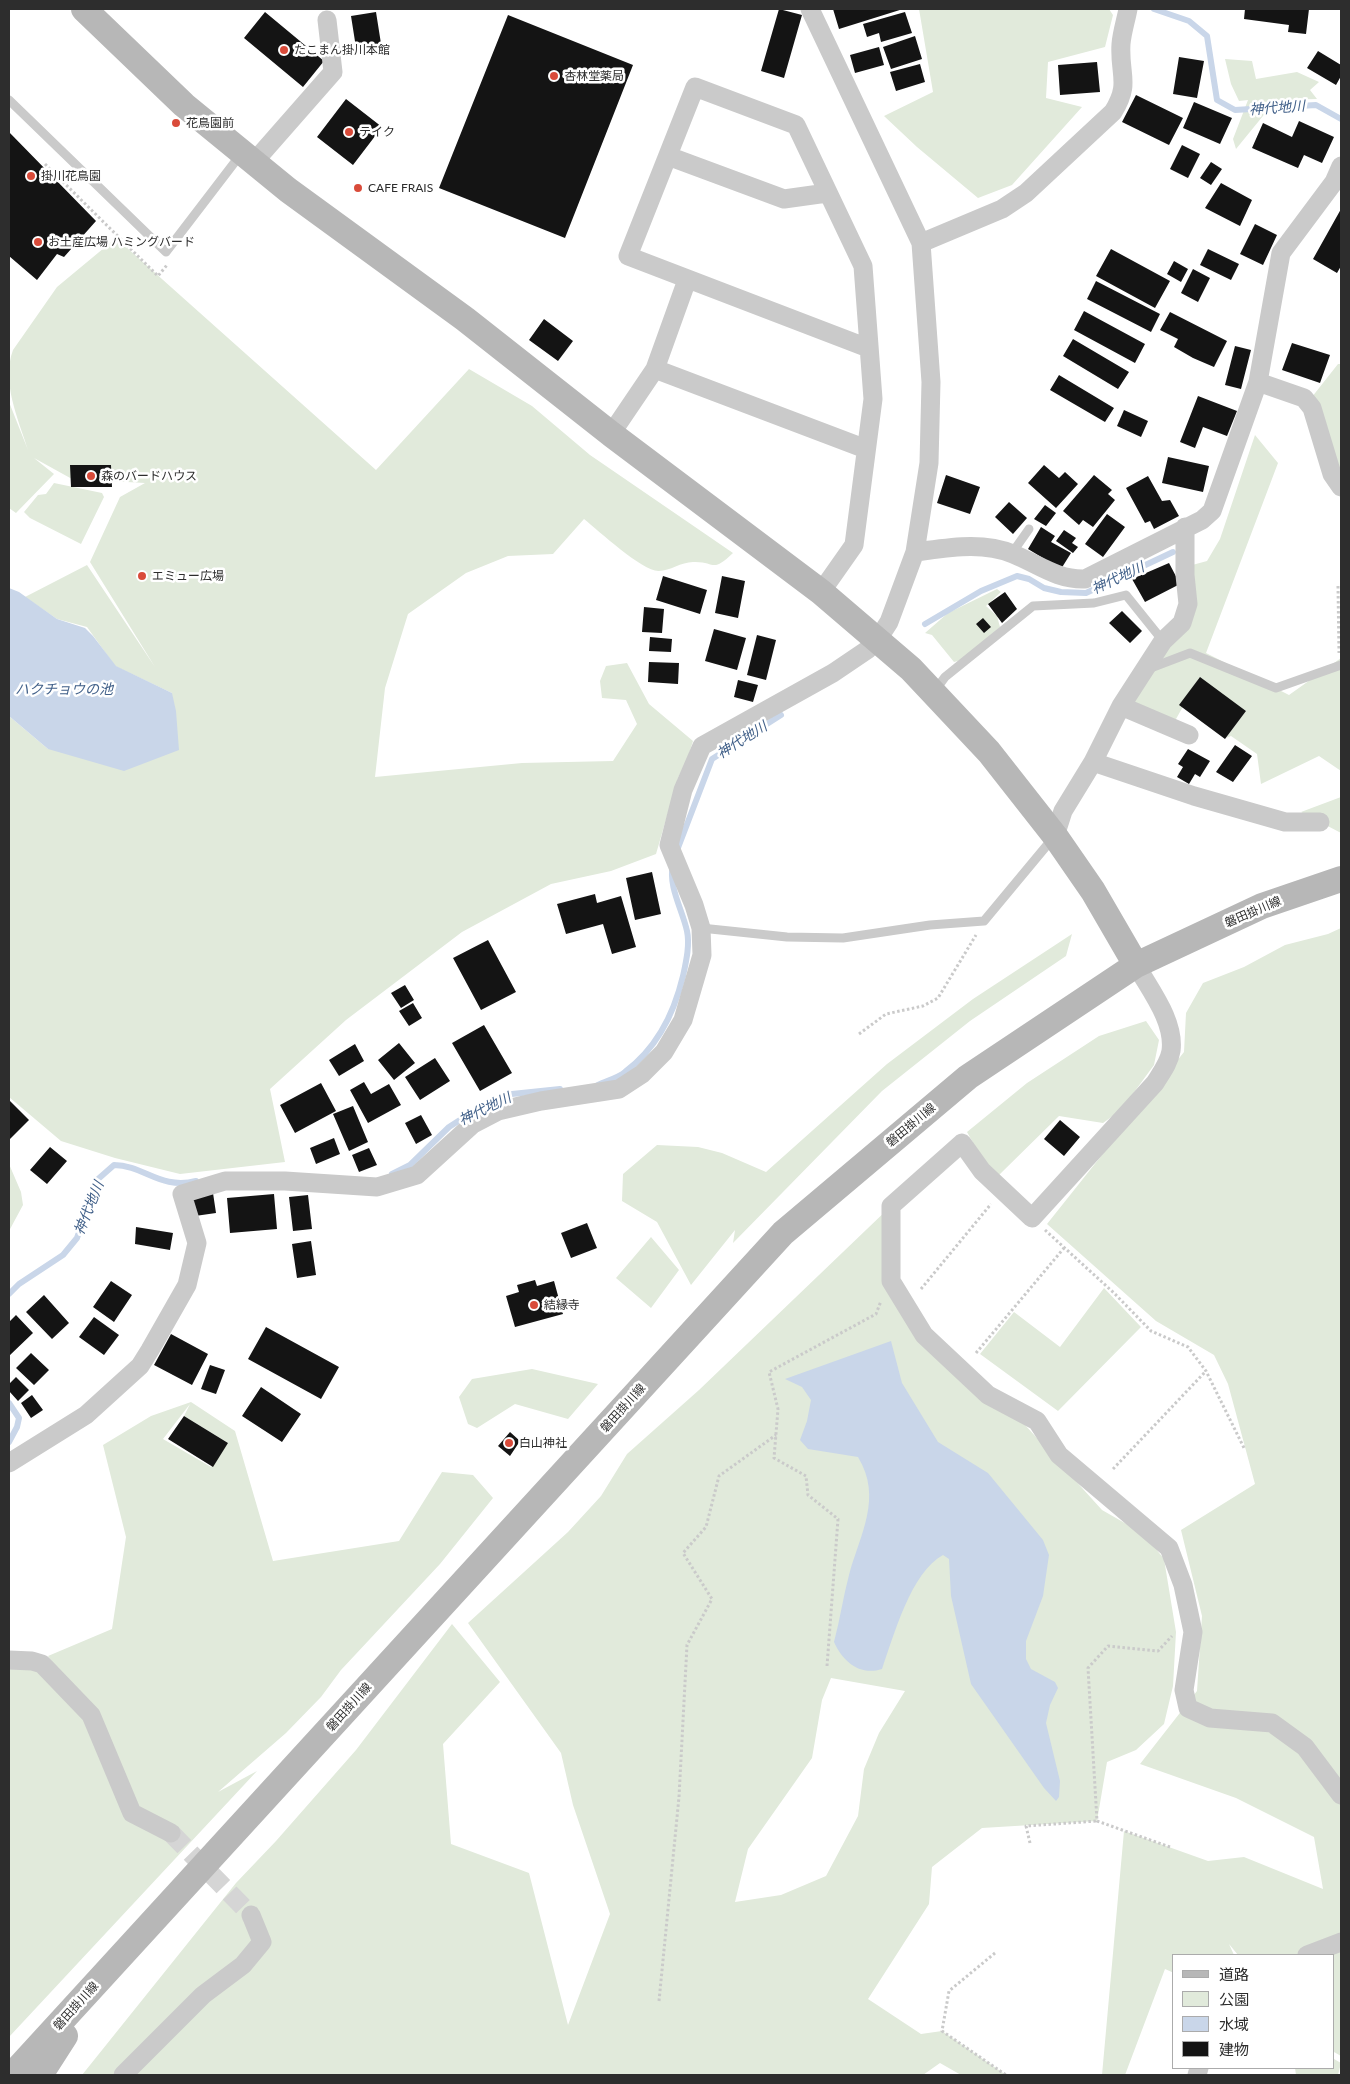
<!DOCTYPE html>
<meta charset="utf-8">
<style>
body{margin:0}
#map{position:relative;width:1350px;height:2084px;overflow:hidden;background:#fff;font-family:Lato,"Noto Sans JP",sans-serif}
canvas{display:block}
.frame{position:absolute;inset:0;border:10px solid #2d2d2d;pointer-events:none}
.legend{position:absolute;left:1172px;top:1954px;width:162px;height:115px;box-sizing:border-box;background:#fff;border:1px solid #ababab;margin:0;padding:6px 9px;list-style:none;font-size:15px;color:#2d2d2d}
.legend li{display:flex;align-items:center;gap:10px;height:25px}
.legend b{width:25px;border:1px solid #ababab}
</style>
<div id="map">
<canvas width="1350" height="2084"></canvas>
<div class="frame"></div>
<ul class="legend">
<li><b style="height:6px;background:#b7b7b7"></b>道路</li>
<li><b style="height:14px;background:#e1eadb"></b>公園</li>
<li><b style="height:14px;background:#c9d6e9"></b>水域</li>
<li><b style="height:14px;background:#141414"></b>建物</li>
</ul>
</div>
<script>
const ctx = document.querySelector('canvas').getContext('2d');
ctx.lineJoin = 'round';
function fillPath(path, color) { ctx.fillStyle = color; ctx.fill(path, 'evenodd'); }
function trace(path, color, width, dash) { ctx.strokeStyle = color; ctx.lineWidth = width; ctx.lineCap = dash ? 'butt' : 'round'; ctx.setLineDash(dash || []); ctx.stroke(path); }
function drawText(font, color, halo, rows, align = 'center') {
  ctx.font = font + ' Lato,"Noto Sans JP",sans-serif'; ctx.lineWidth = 5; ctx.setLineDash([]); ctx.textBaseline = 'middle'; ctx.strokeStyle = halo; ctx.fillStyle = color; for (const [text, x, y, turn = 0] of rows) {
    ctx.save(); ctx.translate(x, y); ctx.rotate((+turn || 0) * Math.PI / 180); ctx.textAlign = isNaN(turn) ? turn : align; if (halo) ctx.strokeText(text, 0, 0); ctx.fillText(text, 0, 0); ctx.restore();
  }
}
fillPath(new Path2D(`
 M 919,9 L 1109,9 L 1113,15 L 1105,47 L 1048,62 L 1046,98 L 1082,107 L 1012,185 L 978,198 L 917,147 L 884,116 L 933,92 Z
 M 1225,59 L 1252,61 L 1256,79 L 1297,72 L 1319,82 L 1310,90 L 1317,99 L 1276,100 L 1236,149 L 1233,139 L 1248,100 L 1239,101 L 1231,84 Z
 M 116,238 L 376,470 L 469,369 L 532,406 L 590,455 L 733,553 C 711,574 716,561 693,562 C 681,562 670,571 659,571 C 643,572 599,531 584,519 L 553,554 L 508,556 L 466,573 L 408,614 L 385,688 L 375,777 L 522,763 L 613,761 L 637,724 L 626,700 L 602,698 L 600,681 L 606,666 L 627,663 L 649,704 L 693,741 L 688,757 L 678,778 L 656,854 L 611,871 L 551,884 L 462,932 L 346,1020 L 270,1089 L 285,1162 L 180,1174 L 115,1158 L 61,1141 L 9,1097 L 9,716 L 48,749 L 172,693 L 115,666 L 87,627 L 57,619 L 25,597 L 87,565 L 155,667 L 90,562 L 120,497 L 145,483 L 72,479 L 34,458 L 54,474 L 16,513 L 9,508 L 9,402 L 28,450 C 18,418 1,382 13,350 L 57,287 Z
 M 1338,364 L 1341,364 L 1341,479 L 1308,402 Z
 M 1255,435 L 1278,463 L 1206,653 L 1289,695 L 1341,658 L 1341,771 L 1319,756 L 1261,784 L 1257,754 L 1231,736 L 1226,738 L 1246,711 L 1199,678 L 1176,719 L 1181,733 L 1121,706 L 1186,610 L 1185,567 L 1207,561 L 1220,539 Z
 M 54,483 L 102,493 L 104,497 L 81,544 L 30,518 L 24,512 L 38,495 L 46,494 Z
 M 997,589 L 1001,592 L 986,606 L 997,616 L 1000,627 L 965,659 L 954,662 L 932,635 L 925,633 L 948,613 Z
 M 1341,797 L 1341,833 L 1301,812 Z
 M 1341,928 L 1341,2056 L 1334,2052 L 1334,1955 L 1238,1955 L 1229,1944 L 1234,1955 L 1174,1955 L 1174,1973 L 1165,1969 L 1125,2075 L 1102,2075 L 1124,1831 L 1208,1861 L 1244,1857 L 1323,1889 L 1314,1837 L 1236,1798 L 1140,1764 L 1197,1691 L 1202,1616 L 1181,1530 L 1255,1484 L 1228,1384 L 1214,1355 L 1156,1321 L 1047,1224 L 1184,1052 L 1186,1013 L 1203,983 L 1244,967 L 1285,945 L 1328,934 Z
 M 1072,934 L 1066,956 L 970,1021 L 882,1091 L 733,1243 L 735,1230 L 691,1285 L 657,1222 L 622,1201 L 623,1174 L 657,1145 L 698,1147 L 722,1153 L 766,1172 L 887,1064 L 973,999 Z
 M 1146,1021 L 1159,1040 L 1154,1065 L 1121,1110 L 1103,1123 L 1059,1116 L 999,1175 L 986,1166 L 967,1132 L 1027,1083 L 1099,1036 Z
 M 9,1164 L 21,1192 L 23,1205 L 9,1231 Z
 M 891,1206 L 886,1287 L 924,1339 L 1026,1426 L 1102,1510 L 1144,1534 L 1164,1559 L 1176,1632 L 1173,1686 L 1164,1724 L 1136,1750 L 1107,1762 L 1097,1821 L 982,1828 L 932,1867 L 929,1904 L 868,1999 L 921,2034 L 942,2031 L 1006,2075 L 961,2075 L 940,2063 L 923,2075 L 82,2075 L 236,1883 L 276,1841 L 356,1750 L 452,1624 L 500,1682 L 443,1744 L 451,1844 L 529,1873 L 568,2025 L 610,1914 L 573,1805 L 561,1753 L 468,1623 L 568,1532 L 601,1496 L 627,1454 L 699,1390 ZM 831,1678 L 905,1691 L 879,1733 L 864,1769 L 858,1816 L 826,1876 L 781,1895 L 735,1902 L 748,1849 L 812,1758 L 822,1700 Z
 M 651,1237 L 679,1270 L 651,1308 L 616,1278 Z
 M 1104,1288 L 1141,1327 L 1058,1411 L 980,1354 L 1014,1312 L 1060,1347 Z
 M 532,1369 L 598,1384 L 568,1419 L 515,1404 L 477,1428 L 468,1424 L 459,1397 L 472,1379 Z
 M 191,1402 L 235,1431 L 273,1561 L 399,1541 L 442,1472 L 473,1475 L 493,1498 L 440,1564 L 341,1670 L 321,1697 L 286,1733 L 218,1792 L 257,1771 L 9,2037 L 9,1664 L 39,1667 L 91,1715 L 48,1656 L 112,1629 L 126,1537 L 103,1445 L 151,1416 ZM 190,1404 L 184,1416 L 228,1443 L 211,1467 L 163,1439 Z
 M 1334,2059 L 1341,2063 L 1338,2075 L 1296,2075 L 1295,2068 L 1334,2068 Z`), '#e1eadb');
fillPath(new Path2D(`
 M 9,588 L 19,592 L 57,619 L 85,628 L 93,636 L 116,666 L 172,693 L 176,711 L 179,750 L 124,771 L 48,749 L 9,716 Z
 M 891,1341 L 902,1383 L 938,1442 L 988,1473 L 1043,1540 L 1049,1555 L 1043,1596 L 1026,1641 L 1026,1659 L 1031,1669 L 1055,1682 L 1058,1688 L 1050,1705 L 1046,1723 L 1060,1781 L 1059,1797 L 1056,1801 L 1044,1788 L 971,1684 L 951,1596 L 949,1559 L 943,1555 C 911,1572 894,1635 882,1669 C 860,1676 843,1662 834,1642 C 840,1620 843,1597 849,1575 C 860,1534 883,1498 858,1457 L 808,1449 L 800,1440 L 807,1421 L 811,1400 L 802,1387 L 785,1379 Z`), '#c9d6e9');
trace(new Path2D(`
 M 1154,9 L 1189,21 L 1207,36 L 1217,100 L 1235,110 L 1316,105 L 1341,119
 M 925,624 L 981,591 L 1017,576 L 1029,579 L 1044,588 L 1061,592 L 1086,593 L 1173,552
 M 676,853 L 712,759 L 781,715
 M 598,1085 C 606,1081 618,1078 625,1072 C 657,1048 674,1014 683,976 C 686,962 690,945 687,931 C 682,909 668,886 673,865
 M 392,1174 L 410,1165 L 449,1127 L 474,1111 L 512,1094 L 560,1089
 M 9,1294 L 19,1284 L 63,1255 L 77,1238 L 97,1180 L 114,1165 C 144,1165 160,1190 196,1181
 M 9,1403 L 19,1418 L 17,1427 L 9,1442`), '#c9d6e9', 6);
fillPath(new Path2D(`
 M 779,9 L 802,15 L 784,78 L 761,71 Z
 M 833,9 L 903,9 L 839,29 Z
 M 1245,9 L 1309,9 L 1306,34 L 1288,32 L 1289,25 L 1244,19 Z
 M 265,12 L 324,61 L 303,87 L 244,38 Z
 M 376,12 L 382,50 L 357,54 L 351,16 Z
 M 905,12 L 912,33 L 881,42 L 879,33 L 867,37 L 863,24 Z
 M 508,15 L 633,65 L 565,238 L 439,188 Z
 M 915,36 L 922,59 L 891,69 L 883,47 Z
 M 879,47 L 884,65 L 855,73 L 850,55 Z
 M 1318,51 L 1341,65 L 1341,76 L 1336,85 L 1307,68 Z
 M 1179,57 L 1204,61 L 1197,98 L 1173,94 Z
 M 1097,62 L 1100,92 L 1060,95 L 1058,65 Z
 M 920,64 L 925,82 L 896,91 L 890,72 Z
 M 1136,95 L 1183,118 L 1169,145 L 1122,122 Z
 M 346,99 L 382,127 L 353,165 L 317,137 Z
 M 1194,102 L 1232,118 L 1220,144 L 1183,128 Z
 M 1299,121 L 1334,137 L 1322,163 L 1304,155 L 1298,168 L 1252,148 L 1263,123 L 1292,137 Z
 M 9,132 L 96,221 L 64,257 L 57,254 L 37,280 L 9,256 Z
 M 1182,145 L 1200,154 L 1188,178 L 1170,169 Z
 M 1211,162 L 1222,169 L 1211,185 L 1200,178 Z
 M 1221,183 L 1252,200 L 1240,226 L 1205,208 Z
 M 1341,209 L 1341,266 L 1337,273 L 1313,259 Z
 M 1255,224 L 1277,235 L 1263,265 L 1240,254 Z
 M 1111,249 L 1170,281 L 1155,308 L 1096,276 Z
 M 1208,249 L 1239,264 L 1231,280 L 1200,265 Z
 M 1174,261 L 1188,269 L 1181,282 L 1167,274 Z
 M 1193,269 L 1210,278 L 1198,302 L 1181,293 Z
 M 1096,281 L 1160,314 L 1151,332 L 1087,299 Z
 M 1084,311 L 1145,344 L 1135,363 L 1074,330 Z
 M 1170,312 L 1227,341 L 1214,367 L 1193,358 L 1174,347 L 1178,339 L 1160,330 Z
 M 544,319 L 573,341 L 558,361 L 529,340 Z
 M 1073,339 L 1129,372 L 1118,389 L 1063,356 Z
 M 1292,343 L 1330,355 L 1320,383 L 1282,370 Z
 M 1235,346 L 1251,350 L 1241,389 L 1225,385 Z
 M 1059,375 L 1114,408 L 1105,422 L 1050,390 Z
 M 1198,396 L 1237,411 L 1227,436 L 1203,427 L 1195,448 L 1180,442 Z
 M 1124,410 L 1148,421 L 1141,437 L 1117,426 Z
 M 1168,457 L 1209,466 L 1203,492 L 1162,483 Z
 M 70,465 L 111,465 L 112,487 L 71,487 Z
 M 1044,465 L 1059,478 L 1065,472 L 1078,484 L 1056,508 L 1028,483 Z
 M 946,475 L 980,487 L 970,514 L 937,503 Z
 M 1094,475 L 1112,490 L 1108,494 L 1115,500 L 1093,527 L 1083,520 L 1079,525 L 1063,511 Z
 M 1148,476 L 1162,501 L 1170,500 L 1179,516 L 1154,529 L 1150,521 L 1145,523 L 1126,488 Z
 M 1009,502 L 1027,518 L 1013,534 L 995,517 Z
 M 1045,505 L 1056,513 L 1046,526 L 1034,519 Z
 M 1107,514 L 1125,527 L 1103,557 L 1085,544 Z
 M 1041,527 L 1055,536 L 1051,542 L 1071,553 L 1061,569 L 1028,549 Z
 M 1064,530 L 1076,538 L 1072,543 L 1078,547 L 1073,553 L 1056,541 Z
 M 1169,563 L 1180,584 L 1145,602 L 1132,579 Z
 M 663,576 L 707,590 L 700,614 L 656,600 Z
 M 722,576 L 745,581 L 738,618 L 715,613 Z
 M 1005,592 L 1017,609 L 1002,623 L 988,604 Z
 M 644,607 L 664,609 L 662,633 L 642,632 Z
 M 1122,611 L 1142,631 L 1130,643 L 1109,623 Z
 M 983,618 L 991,627 L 984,633 L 976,624 Z
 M 714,629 L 746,638 L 737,670 L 705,661 Z
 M 757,635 L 776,640 L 766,680 L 747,675 Z
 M 650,637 L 672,639 L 671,652 L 649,651 Z
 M 649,662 L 679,663 L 678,684 L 648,682 Z
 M 1200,677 L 1246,711 L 1225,739 L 1179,705 Z
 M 738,680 L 758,685 L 753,702 L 734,697 Z
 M 1235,745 L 1252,756 L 1233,782 L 1216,772 Z
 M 1188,749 L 1210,761 L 1200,777 L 1195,774 L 1189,784 L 1177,777 L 1183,767 L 1178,764 Z
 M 652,872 L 661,914 L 635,920 L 626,878 Z
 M 595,894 L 597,903 L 621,896 L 636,947 L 612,954 L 603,924 L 566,934 L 557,904 Z
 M 488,940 L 516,992 L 481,1010 L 453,958 Z
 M 405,985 L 414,1000 L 401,1008 L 391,993 Z
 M 413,1003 L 422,1018 L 409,1026 L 399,1011 Z
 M 484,1025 L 512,1073 L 480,1091 L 452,1043 Z
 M 399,1043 L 415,1063 L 394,1080 L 378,1060 Z
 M 355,1044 L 364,1061 L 339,1076 L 329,1060 Z
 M 435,1058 L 450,1081 L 420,1100 L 405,1077 Z
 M 364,1082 L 371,1094 L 389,1084 L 401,1105 L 368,1123 L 350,1090 Z
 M 321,1083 L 336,1111 L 295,1133 L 280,1105 Z
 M 9,1100 L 29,1120 L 9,1140 Z
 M 353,1106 L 368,1142 L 349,1151 L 333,1114 Z
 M 421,1115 L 432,1135 L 416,1144 L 405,1123 Z
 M 1060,1120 L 1080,1137 L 1064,1156 L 1044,1139 Z
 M 334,1138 L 340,1154 L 316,1164 L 310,1148 Z
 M 50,1147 L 67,1161 L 47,1184 L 30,1170 Z
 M 369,1148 L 377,1165 L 359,1172 L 352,1155 Z
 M 213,1193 L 216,1213 L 195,1216 L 192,1197 Z
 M 274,1194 L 277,1229 L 230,1233 L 227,1198 Z
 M 308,1195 L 312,1229 L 293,1231 L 289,1197 Z
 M 587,1223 L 597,1248 L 571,1258 L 561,1233 Z
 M 136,1227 L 173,1233 L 170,1250 L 135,1244 Z
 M 311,1241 L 316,1275 L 297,1278 L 292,1244 Z
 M 535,1280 L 537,1286 L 554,1281 L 563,1314 L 515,1327 L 506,1296 L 519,1292 L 517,1285 Z
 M 111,1281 L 132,1295 L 114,1322 L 93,1307 Z
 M 44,1295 L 69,1323 L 52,1339 L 26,1312 Z
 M 16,1315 L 33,1333 L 9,1356 L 9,1322 Z
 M 94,1317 L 119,1335 L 104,1355 L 79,1337 Z
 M 266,1327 L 339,1367 L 321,1399 L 248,1359 Z
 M 171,1334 L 208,1354 L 192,1385 L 154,1365 Z
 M 31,1353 L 49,1370 L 34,1385 L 16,1368 Z
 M 210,1365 L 225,1370 L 216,1394 L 201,1389 Z
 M 16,1377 L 29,1390 L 18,1401 L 9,1391 L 9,1384 Z
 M 261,1387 L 301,1414 L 282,1442 L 242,1416 Z
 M 32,1395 L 43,1410 L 31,1418 L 21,1403 Z
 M 184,1416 L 228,1443 L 213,1467 L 168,1439 Z
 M 510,1432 L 520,1441 L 510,1456 L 498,1446 Z`), '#141414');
trace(new Path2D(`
 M 171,1833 L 251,1915`), '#d5d5d5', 19, [19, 9]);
trace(new Path2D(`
 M 45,164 L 158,276 L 167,265
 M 1338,586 L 1339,653
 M 859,1034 L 886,1014 L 923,1006 L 938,998 L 976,935
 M 1045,1230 L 1114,1293 L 1151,1331 L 1188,1347 L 1206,1371 L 1245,1450
 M 921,1289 L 991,1204
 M 976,1353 L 1064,1248
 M 1113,1469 L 1206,1371
 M 827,1666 L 838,1519 L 808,1495 L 806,1476 L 774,1458 L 778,1409 L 769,1372 L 876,1314 L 881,1301
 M 1030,1843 L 1026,1826 L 1097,1821
 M 1170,1847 L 1097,1821 L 1088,1668 L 1108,1646 L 1158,1651 L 1172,1636
 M 995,1953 L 949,1991 L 942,2031 L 1006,2075
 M 659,2001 L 679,1797 L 687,1645 L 712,1599 L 683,1553 L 706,1527 L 719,1476 L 776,1435`), '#cacaca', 3, [2.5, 2.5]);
trace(new Path2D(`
 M 9,100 L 166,252 L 241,154
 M 1012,553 L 1029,529
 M 1148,669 L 1190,653 L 1276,688 L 1341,665
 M 934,692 L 945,677 L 1033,606 L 1094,603 L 1126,595 L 1163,641
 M 701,928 L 787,937 L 843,938 L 930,925 L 984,921 L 1053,838`), '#cacaca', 9);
trace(new Path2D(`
 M 668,156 L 784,199 L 827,193
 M 254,162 L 333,72 L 327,20
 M 921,243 L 1002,209 L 1026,193 L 1113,112 C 1131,83 1119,75 1121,44 C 1122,32 1126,20 1128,9
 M 655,369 L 866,449
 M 1258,382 L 1304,398 L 1312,408 L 1332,474 L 1341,487
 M 611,434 L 655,369 L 687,280
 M 915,552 C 947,548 982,541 1013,554 C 1038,564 1057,580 1085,579 L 1202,520 L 1212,511 L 1258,382 L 1281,253 L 1334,182 L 1341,166
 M 821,592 L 854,545 L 873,399 L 863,266 L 796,125 L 695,87 L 628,256 L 868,348
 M 1121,706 L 1189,735
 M 1093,762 L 1194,796 L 1285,822 L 1320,822
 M 1055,836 L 1063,811 L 1093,762 L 1121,706 L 1163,641 L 1182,623 L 1188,604 L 1185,575 L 1185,527
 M 1136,965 C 1150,990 1175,1021 1171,1051 C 1169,1063 1161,1073 1155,1083 L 1032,1218 L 982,1171 L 962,1143 L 891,1206 L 891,1281 L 924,1335 L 988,1395 L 1037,1421 L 1059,1455 L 1169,1548 L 1183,1585 L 1193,1632 L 1184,1690 L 1188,1708 L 1210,1718 L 1272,1723 L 1305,1747 L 1341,1795
 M 9,1463 L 86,1415 L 140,1366 L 150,1350 L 187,1285 L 197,1243 L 182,1194 L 225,1181 L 285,1181 L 377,1187 L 417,1175 L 473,1124 L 498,1111 L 541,1101 L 619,1089 L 642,1074 L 664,1052 L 683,1020 L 702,955 L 701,928 L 694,905 L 669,845 L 683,790 L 702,746 L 833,673 L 867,650 L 878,639 L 889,622 L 915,552 L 929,463 L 931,382 L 921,243 L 810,9
 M 9,1660 L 32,1661 L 42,1664 L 91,1715 L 132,1813 L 171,1833
 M 1307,1955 L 1341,1942
 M 123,2075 L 203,1995 L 243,1965 L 262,1942 L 251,1915
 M 1197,2075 L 1199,2068`), '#cacaca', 19);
trace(new Path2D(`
 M 84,9 L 184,105 L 288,190 L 465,319 L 611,434 L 821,592 L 911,669 L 989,752 L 1055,836 L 1093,891 L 1136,965
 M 12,2075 L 783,1233 L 968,1077 L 1136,965 L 1262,906 L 1341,879
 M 40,2075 L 65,2036`), '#b7b7b7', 26);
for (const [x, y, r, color] of [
 [284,50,5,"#d94b3a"],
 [554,76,5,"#d94b3a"],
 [176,123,5,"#d94b3a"],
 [349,132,5,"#d94b3a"],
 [31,176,5,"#d94b3a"],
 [358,188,5,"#d94b3a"],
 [38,242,5,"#d94b3a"],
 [91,476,5,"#d94b3a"],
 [142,576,5,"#d94b3a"],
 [534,1305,5,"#d94b3a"],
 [509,1443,5,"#d94b3a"]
]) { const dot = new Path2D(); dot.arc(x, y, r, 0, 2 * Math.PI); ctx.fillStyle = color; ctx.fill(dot); trace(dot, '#fff', 2); }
drawText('12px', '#2d2d2d', '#fff', [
 ["たこまん掛川本館",294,50],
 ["杏林堂薬局",564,76],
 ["花鳥園前",186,123],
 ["テイク",359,132],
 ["掛川花鳥園",41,176],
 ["CAFE FRAIS",368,188],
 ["お土産広場 ハミングバード",48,242],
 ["森のバードハウス",101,476],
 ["エミュー広場",152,576],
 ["結縁寺",544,1305],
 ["白山神社",519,1443]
], 'left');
drawText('12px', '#2d2d2d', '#fff', [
 ["磐田掛川線",1253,912,-23],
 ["磐田掛川線",911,1125,-40],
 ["磐田掛川線",623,1408,-48],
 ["磐田掛川線",349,1707,-48],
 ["磐田掛川線",76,2006,-48]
]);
drawText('italic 14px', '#416089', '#fff', [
 ["神代地川",1277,108,-4],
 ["神代地川",1118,578,-25],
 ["ハクチョウの池",64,689],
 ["神代地川",742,740,-32],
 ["神代地川",485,1109,-26],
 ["神代地川",89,1208,-68]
]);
</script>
